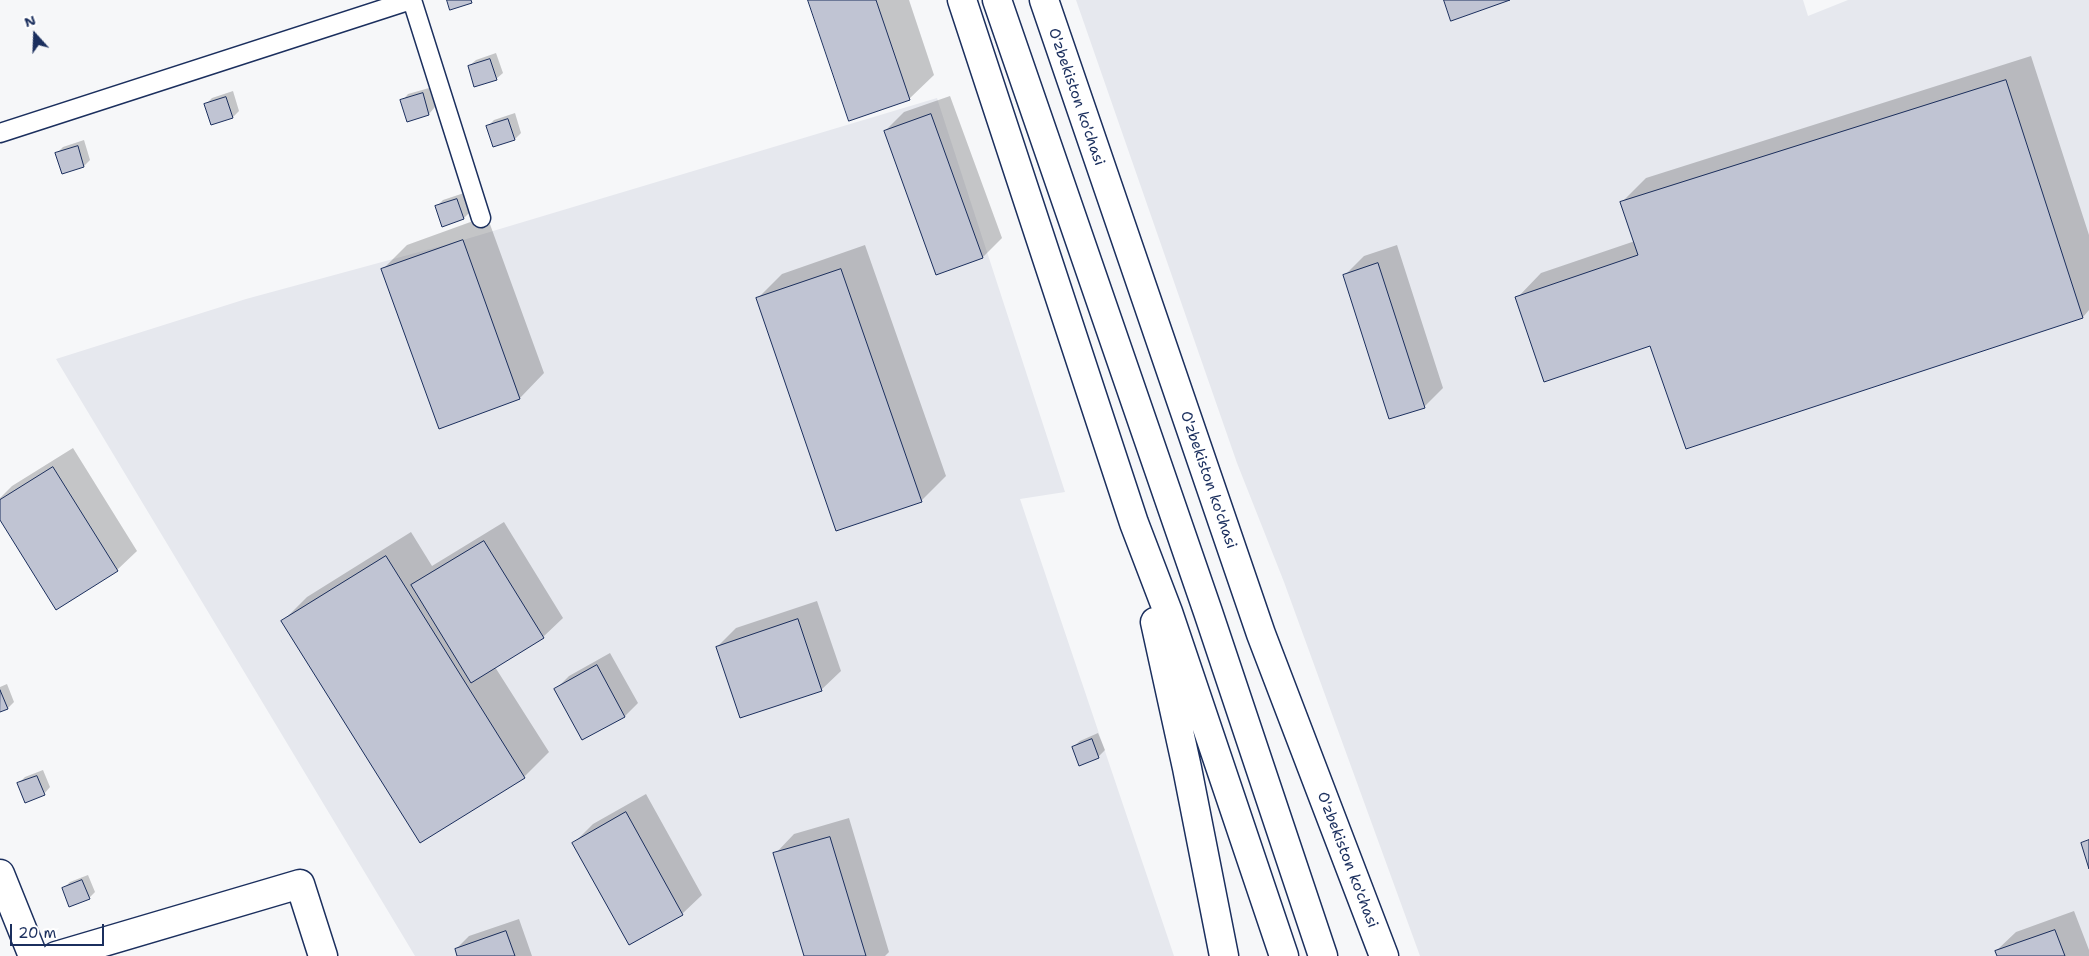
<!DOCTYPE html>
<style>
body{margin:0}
#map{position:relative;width:2089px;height:956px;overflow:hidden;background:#f6f7f9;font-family:"Shantell Sans",sans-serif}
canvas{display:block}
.north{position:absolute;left:10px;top:10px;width:50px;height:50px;-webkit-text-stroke:4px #fff;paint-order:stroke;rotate:340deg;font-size:14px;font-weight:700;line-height:20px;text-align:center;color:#1b2f5e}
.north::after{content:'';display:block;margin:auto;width:18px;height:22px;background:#1b2f5e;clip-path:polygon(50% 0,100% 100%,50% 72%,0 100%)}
.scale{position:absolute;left:10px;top:924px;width:94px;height:22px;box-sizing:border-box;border:2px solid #1b2f5e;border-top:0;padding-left:6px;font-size:15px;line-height:18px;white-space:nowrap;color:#1b2f5e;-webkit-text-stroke:4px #fff;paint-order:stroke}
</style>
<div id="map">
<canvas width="2089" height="956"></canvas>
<div class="north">N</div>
<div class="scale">20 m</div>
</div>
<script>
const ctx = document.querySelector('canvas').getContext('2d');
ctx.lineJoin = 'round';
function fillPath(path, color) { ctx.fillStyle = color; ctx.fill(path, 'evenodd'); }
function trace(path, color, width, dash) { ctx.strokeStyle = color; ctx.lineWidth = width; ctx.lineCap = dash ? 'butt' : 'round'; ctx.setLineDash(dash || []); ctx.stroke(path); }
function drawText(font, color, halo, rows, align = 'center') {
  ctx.font = font + ' "Shantell Sans",sans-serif'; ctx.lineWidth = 5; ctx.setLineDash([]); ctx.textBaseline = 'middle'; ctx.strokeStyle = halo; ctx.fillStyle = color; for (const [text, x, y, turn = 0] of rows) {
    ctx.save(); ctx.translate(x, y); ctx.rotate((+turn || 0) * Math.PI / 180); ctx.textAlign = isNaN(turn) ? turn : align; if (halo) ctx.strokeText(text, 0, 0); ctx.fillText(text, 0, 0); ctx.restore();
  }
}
fillPath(new Path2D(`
 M 1076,0 L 1803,0 L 1808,16 L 1848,0 L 2089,0 L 2089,956 L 1420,956 L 1284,582 L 1237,463 Z
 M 937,98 L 1065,492 L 1020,499 L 1174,956 L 415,956 L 56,359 L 246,299 L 463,240 Z`), '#e6e8ee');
fillPath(new Path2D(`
 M 809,0 L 909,0 L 934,75 L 909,99 Z
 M 496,53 L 503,73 L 496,79 L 469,66 L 476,60 Z
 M 2031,56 L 2089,235 L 2089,310 L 2083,317 L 1686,447 L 1651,344 L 1517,298 L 1541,273 L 1635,241 L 1622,202 L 1646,178 Z
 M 429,88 L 435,107 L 429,114 L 408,120 L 402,101 L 408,94 Z
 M 233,91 L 239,111 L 233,117 L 206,104 L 212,98 Z
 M 950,96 L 1002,238 L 983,257 L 885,131 L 904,112 Z
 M 515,113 L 521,133 L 515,139 L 488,126 L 494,120 Z
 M 84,140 L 90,160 L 84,166 L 57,153 L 63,147 Z
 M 464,193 L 470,212 L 464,218 L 437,206 L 443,200 Z
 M 487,216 L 544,373 L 520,398 L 383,269 L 407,245 Z
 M 865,245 L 946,476 L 921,501 L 757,299 L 782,274 Z
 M 1397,245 L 1443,388 L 1424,407 L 1345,275 L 1364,256 Z
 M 73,448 L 137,551 L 117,570 L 56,608 L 0,518 L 0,498 L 12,486 Z
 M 504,522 L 563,618 L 543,637 L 495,667 L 549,752 L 524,777 L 282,622 L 307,597 L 411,532 L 432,566 Z
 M 817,601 L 841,671 L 821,690 L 717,647 L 736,628 Z
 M 610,653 L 638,703 L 625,716 L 583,739 L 556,689 L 569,676 Z
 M 7,684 L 14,702 L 8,708 L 0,711 L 0,687 Z
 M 1098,733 L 1105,750 L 1098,757 L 1073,747 L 1080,741 Z
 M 43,770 L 50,787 L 44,794 L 18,784 L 25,777 Z
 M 646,794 L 702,895 L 682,914 L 630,943 L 574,843 L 593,824 Z
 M 849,818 L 889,952 L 885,956 L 805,956 L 775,854 L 794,834 Z
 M 88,875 L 95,892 L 89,898 L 63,889 L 70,882 Z
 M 2074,911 L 2089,950 L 2089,956 L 1998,956 L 1996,951 L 2016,932 Z
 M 519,919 L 532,956 L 459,956 L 456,949 L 469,936 Z`), '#0003');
const building = new Path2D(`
 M 447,0 L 471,0 L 472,3 L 450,10 Z
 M 808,0 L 876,0 L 910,100 L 849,121 Z
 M 1444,0 L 1510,0 L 1451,21 Z
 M 490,59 L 497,80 L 474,87 L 468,66 Z
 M 2006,80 L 2083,318 L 1686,449 L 1650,346 L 1544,382 L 1515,297 L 1638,255 L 1620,202 Z
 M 423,93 L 429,115 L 407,122 L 400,100 Z
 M 226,97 L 233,118 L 211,125 L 204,104 Z
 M 931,114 L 983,258 L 936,275 L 884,131 Z
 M 508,119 L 515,140 L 493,147 L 486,126 Z
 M 78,146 L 84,167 L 62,174 L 55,153 Z
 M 457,199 L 464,219 L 442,227 L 435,206 Z
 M 463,240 L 520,399 L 439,429 L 381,269 Z
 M 1378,263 L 1425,408 L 1389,419 L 1343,275 Z
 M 841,269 L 922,502 L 836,531 L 756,298 Z
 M 53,467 L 118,571 L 56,610 L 0,520 L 0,500 Z
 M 484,541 L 544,638 L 471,683 L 411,585 Z
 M 386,556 L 525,778 L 420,843 L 281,621 Z
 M 798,619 L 822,691 L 740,718 L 716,647 Z
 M 597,665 L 625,717 L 582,740 L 554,689 Z
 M 0,690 L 8,709 L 0,712 Z
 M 1092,739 L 1099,758 L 1079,766 L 1072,747 Z
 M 37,776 L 45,795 L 25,803 L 17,783 Z
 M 626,812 L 683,915 L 629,945 L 572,843 Z
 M 830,837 L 866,956 L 804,956 L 773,853 Z
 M 2089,840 L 2089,869 L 2081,843 Z
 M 82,880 L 90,899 L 69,907 L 62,888 Z
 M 2055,930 L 2065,956 L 1997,956 L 1995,951 Z
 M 506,931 L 515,956 L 457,956 L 455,949 Z`);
fillPath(building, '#c0c4d3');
trace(building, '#1b2f5e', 1);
const service = new Path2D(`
 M 412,0 L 481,218
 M 0,133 L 411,0`);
const minor = new Path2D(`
 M 0,874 L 33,956
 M 56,956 L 300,884 L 323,956`);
const secondary = new Path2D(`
 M 962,0 L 1134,523 L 1168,612 L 1284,956
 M 997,0 L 1208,612 L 1323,956
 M 1044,0 L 1261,634 L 1384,956
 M 1155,622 L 1187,768 L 1224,956`);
trace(service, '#1b2f5e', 21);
trace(minor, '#1b2f5e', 31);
trace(secondary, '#1b2f5e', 31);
trace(service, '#fff', 18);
trace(minor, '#fff', 28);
trace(secondary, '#fff', 28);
drawText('15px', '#1b2f5e', '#fff', [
 ["O'zbekiston ko'chasi",1076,97,71],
 ["O'zbekiston ko'chasi",1208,480,71],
 ["O'zbekiston ko'chasi",1347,860,69]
]);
</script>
